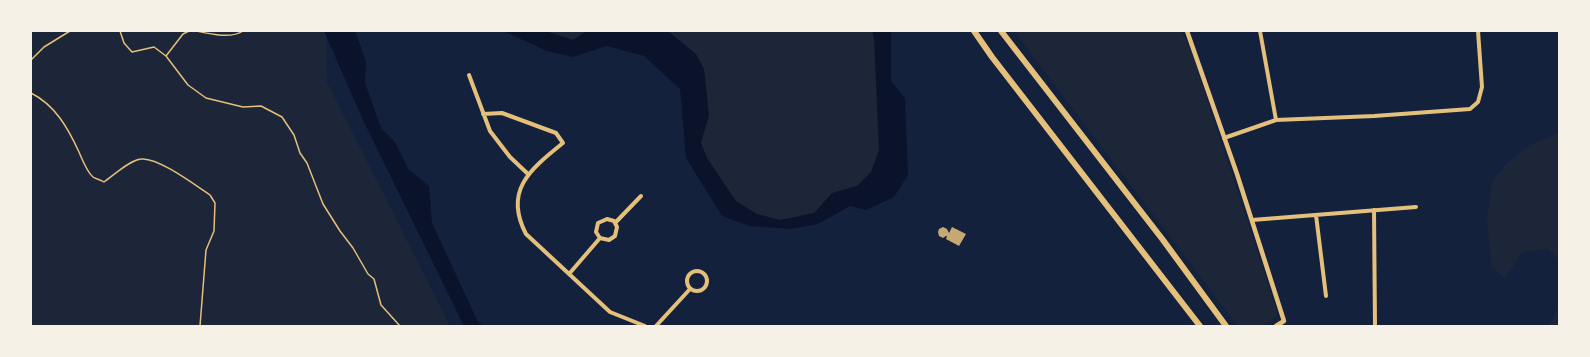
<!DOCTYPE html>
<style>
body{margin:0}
#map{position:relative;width:1590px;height:357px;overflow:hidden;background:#14213d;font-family:"Noto Serif",serif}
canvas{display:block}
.frame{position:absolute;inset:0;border:32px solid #f6f1e7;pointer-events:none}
</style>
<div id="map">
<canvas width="1590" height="357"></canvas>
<div class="frame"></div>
</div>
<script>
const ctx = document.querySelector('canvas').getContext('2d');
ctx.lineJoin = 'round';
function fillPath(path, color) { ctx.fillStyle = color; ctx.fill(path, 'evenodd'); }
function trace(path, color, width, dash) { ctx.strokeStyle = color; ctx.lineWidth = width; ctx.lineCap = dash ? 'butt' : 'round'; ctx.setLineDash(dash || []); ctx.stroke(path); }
fillPath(new Path2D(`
 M 31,31 L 326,31 L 327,82 L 450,326 L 31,326 Z
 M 529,31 L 880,31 L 882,179 L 816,219 L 786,225 L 753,220 L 693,150 L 696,109 L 654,39 L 575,49 Z
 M 1014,31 L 1181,31 L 1189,45 L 1276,308 L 1276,315 C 1263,330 1256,326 1238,326 L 1123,175 Z
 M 1556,134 L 1559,134 L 1559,260 L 1548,249 L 1522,252 L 1505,279 L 1492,267 L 1487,221 L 1492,182 L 1507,163 L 1530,145 Z
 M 1559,306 L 1559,326 L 1549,326 Z`), '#1d2539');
fillPath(new Path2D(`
 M 324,31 L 355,31 L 366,61 L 365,83 L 381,128 L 395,142 L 409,170 L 429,186 L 432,223 L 478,322 L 483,326 L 464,326 L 363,120 Z
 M 503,31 L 549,31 L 549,32 L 573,40 L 586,31 L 668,31 L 696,54 L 704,69 L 709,115 L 701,143 L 707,158 L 736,201 L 757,214 L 780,220 L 814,213 L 832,193 L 857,186 L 871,172 L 879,150 L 874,38 L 872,31 L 891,31 L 891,81 L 905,98 L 908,175 L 894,197 L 866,210 L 850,206 L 818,224 L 790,229 L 750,226 L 722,216 L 686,158 L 680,89 L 644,56 L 607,46 L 573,57 L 547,51 Z`), '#0b132b');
fillPath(new Path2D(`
 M 943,227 L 947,229 L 949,233 L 952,227 L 966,234 L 959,246 L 946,239 L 947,236 L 946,236 L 943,238 L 939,236 L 938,232 L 939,229 Z`), '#c6a872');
trace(new Path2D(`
 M 120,31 L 124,43 L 132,52 L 154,47 L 166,56 L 188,85 L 206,98 L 243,107 L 261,106 L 282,117 L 294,135 L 300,153 L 307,163 L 323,204 L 340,231 L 353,248 L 368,274 L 374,279 L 381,305 L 400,326
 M 196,31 C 210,34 231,39 243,31
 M 166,56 L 183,34 L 189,31
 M 31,60 L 44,47 L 70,31
 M 31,93 C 55,105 68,128 79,152 C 82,159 87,172 93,177 C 96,179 101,180 104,182 C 114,175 130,160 141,159 C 158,157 195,185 210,195 L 215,203 L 214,231 L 206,250 L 200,326`), '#e5c07b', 1.5);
trace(new Path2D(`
 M 1260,31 L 1276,120
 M 469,75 L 490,131 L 510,157 L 528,174
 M 483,114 L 502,113 L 556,133 L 563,143 C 531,169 503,190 526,234 L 610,312 L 645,326
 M 1224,138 L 1276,120 L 1374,116 L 1470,109 L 1478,102 L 1482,87 L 1478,31
 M 1374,210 L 1375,326
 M 1316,215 L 1326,296
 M 1252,220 L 1416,207
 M 615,223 L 641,196
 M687 281a10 10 0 1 1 20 0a10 10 0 1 1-20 0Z
 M 569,274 L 600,238 L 609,240 L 615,236 L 617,227 L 614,221 L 607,219 L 598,223 L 596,232 L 600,238
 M 656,326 L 690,289`), '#e5c07b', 4);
trace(new Path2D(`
 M 1187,31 L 1237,174 L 1284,321 L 1276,326`), '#e5c07b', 4.5);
trace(new Path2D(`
 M 974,31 L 992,57 L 1200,326
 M 1001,31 L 1163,240 L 1226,326`), '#e5c07b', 6);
</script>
